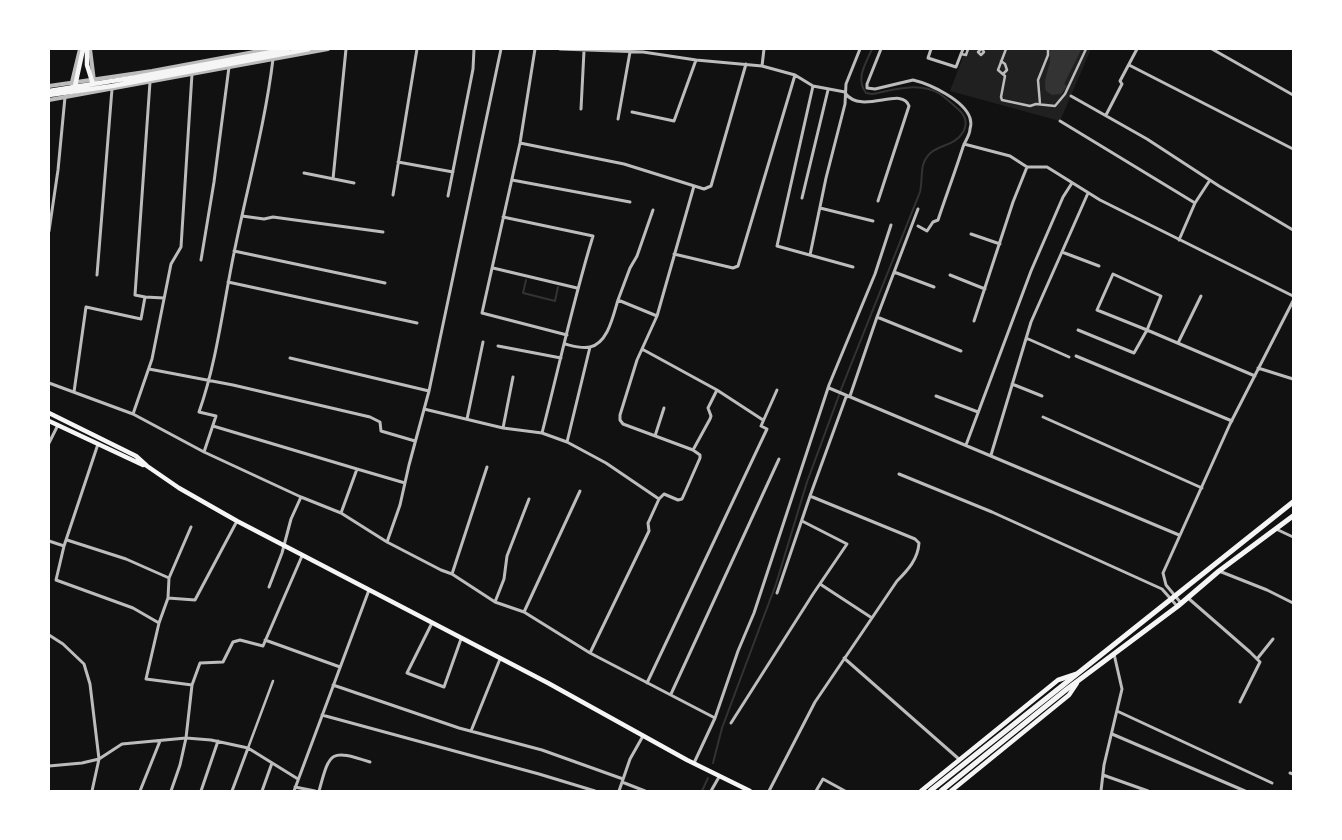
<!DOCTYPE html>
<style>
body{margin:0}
#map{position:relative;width:1342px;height:840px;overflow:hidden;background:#111;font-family:"Playfair Display",serif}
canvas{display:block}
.frame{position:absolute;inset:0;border:50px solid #fff;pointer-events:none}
</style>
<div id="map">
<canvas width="1342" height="840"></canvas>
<div class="frame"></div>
</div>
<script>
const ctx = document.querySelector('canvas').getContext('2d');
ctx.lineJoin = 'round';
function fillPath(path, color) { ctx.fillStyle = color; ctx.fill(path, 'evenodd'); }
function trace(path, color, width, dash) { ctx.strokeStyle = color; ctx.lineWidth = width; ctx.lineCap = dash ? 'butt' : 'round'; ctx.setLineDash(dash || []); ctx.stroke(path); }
fillPath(new Path2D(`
 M 966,49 L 1091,49 L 1060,121 L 950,91 Z`), '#202020');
fillPath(new Path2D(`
 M 1051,49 L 1085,49 L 1085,51 L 1081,50 L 1064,84 L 1067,86 L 1061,94 L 1052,95 L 1046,91 C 1043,80 1048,72 1050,61 C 1051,57 1049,53 1051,49 Z`), '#333');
trace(new Path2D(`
 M 526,280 L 523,293 L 555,301 L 558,287
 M 713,763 L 722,728 L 776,584 L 807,482 L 842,387 L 920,192 C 922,184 921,174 923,165 C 930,142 953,150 963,132 C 968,123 965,115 958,109 C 952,104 946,98 940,94 C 920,81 894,90 872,94 L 866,93 C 855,79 866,63 872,49
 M 702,791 L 708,778`), '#333', 2);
trace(new Path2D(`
 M 981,49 L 978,52 L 981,55 L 984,52 L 982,49
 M 1006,49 L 998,70 L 1005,76 L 1001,97 L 1002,100 L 1030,106 L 1036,104 L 1055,106 L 1065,94 L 1086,49
 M 961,54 L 966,55 L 968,49
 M 1001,61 L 1005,64 L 1007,70 L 1003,74
 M 1040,104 L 1038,80 L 1048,55 L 1048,49
 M 248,748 L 273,681`), '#bcbcbc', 2.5);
trace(new Path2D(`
 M 535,49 L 520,143 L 482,313 L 567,335
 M 560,49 L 643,52 L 696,60 L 762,66 L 795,75 L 813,86 L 845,92
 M 881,49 L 867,84 L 867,88 L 875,89 L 913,80 C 930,84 964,100 970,118 C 971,121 971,126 970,129 C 970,135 965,141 963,147 C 955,172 946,196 938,220 L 933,222 L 927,231 L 918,226
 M 931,49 L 928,58 L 956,67 L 963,49
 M 1212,49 L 1293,95
 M 1129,65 L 1293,149
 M 762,66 L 764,49
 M 813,86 L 777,246 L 853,267
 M 845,93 C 862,116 902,85 909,106 L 878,201
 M 1071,96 L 1147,139 L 1219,186 L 1293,230
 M 581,109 L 584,51
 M 632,112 L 674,121 L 696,60
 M 1106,115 L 1122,84 L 1120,81 L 1137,49
 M 618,119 L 630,52
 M 1060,121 L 1195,203 L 1210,180
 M 520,143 L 624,164 L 704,189 L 711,186 L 746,64
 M 964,144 L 1010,156 L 1027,167 L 1047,167 L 1100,200 L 1293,296
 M 398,162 L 453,172
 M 304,173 L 354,183
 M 333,179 L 346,49
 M 512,180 L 630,202
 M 393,195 L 417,49
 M 448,196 L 473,69 L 474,49
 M 802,198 L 828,90
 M 820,208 L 873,221
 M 242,216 L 264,219 L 273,217 L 383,232
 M 503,217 L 593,236 C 573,301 559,367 542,433
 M 49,231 L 58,170 L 65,97
 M 971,234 L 1000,244
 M 1179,240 L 1195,203
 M 234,251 L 385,283
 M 1062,252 L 1099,266
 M 674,254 L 733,268 L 738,266 L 795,75
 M 810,255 L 826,178 L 845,104 L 846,84 L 860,49
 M 201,260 L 214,182 L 229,67
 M 493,268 L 577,288
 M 894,272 L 934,287
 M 97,275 L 112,89
 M 950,275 L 985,289
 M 228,282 L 417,323
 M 145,297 L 164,298
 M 618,300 L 630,268 L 637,256 L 653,210
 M 877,317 L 961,351
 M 974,321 L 1013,202 L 1027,167
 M 1078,330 L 1134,353 L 1147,330 L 1097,310 L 1113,274 L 1161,296 L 1147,330 L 1255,376
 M 1026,338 L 1069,357
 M 1178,343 L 1201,296
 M 565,344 C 573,346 582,349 590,347 C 608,343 613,316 618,300 L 657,316
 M 498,346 L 561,358
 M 642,349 L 717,390 L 763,420
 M 1076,356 L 1232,421
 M 290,358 L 429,391
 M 1258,368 L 1293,379
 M 149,369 L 233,385 L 370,417 L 380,422 L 381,431 L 415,441
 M 49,383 L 133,414 L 204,452 L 301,497 L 341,513 L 387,542 L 441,570 L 452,574 L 495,602 L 524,612 L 590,653 L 715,718
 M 1012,384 L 1042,396
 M 829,388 L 1179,535
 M 74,392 L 86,307 L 141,319 L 145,297 L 135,295 L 150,82
 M 936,396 L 978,412
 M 424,409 L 503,428 L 542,433 L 567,442 L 606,463 L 659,499 L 648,523 L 649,531 L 590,653
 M 133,414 L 152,359 L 171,264 L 181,247 L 192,74
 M 1043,417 L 1202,488
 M 467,419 L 483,342
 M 213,426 L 357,469 L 341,513
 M 503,428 L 513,377
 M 655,436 L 664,408
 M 567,442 L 590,347
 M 49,443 L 58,425
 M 98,444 L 64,546 L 56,580 L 133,608 L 159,623
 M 966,445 L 1031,271 L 1063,197 L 1072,183
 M 693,450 L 710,419 L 711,416 L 708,408 L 717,390
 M 204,452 L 216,416 L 199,412 C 217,361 223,306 234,253 C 247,188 265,125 273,59
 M 991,455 L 1031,322 L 1088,193
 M 357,469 L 405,483
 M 899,474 L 992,512 L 1162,589 L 1177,606
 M 659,499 L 664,494 L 678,500 L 682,499 L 700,458 L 700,455 L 693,450 L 623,424 L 620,420 L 620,415 L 637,360 L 657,316 L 694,186
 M 1276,529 L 1293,537
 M 67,540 L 126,559 L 169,578 L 168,598
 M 49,541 L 64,546
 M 387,542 L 400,505 L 409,465 L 429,391 L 501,49
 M 1219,571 L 1267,590 L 1293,603
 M 452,574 L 487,467
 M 169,578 L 191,527
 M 820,584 L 872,618
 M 269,587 L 282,553 L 291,519 L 301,497
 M 777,593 L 810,496 L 846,397 L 850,396 L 877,317 L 918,209
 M 1188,598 L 1250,652 L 1260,662 L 1240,702
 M 495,602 L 504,579 L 507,556 L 529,499
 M 1181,603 L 1166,585 L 1163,573 L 1230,424 L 1293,301
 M 524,612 L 580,491
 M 432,623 L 407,673 L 444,687 L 461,639
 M 49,635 L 63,644 L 84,664 L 90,684 L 99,759 L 92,791
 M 265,640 L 340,667
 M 844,658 L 960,760
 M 1257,659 L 1273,639
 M 647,683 L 767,429 L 761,426 L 777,390
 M 192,685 L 200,663 L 223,662 L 233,642 L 240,640 L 263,646 L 302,556
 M 333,685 L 459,728 L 542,750 L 623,779
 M 671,694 L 779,459
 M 1117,711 L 1272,783
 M 322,715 L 539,774 L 595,791
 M 731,723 L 813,594 L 847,544 L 802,521
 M 471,731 L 500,659
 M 1112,734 L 1245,791
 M 694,763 L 715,718 L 738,651 L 754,613 L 829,385 L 875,274 L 891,225
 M 49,766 L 82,763 L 99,759 L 122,744 L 186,738 L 192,685 L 146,679 L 159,623 L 168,598 L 195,600 L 237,521
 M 1290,773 L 1293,774
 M 1103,775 L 1148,791
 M 622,782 L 645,791
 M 295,787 L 315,791
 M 140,791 L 160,741
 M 171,791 L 180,765 L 186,738 L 211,740 L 248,748 L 298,779
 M 201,791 L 218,741
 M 232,791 L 248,748
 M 262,791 L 272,763
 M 294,791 L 369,590
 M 319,791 C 330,751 330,749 370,762
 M 619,791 L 630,759 L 643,736
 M 711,791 L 719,777
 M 769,791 L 815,702 L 897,581 C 908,570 918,559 919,543 L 915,539 L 810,496
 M 816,791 L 823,779 L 845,791
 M 1101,791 L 1104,765 L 1122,689 L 1114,654`), '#bcbcbc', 3);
trace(new Path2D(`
 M 90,49 L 94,81
 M 49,86 L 152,71 L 270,49
 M 74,90 L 72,82 L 80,49
 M 49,100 L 328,49`), '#bcbcbc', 4);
trace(new Path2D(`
 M 87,49 L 87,65 L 93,84
 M 75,86 L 83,49
 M 49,91 L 137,77 L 288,49
 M 49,95 L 112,86 L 309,49
 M 49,413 L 136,456 L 147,466 L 179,488 L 237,521 L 548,683 L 687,760 L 750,791
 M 49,421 L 143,465
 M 921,791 L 1058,680 L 1076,674
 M 951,791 L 1069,695 L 1077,683`), '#f5f5f5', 4.5);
trace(new Path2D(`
 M 930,791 L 1293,502
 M 941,791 L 1067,689 L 1178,606 L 1219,571 L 1293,516`), '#f5f5f5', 5);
</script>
